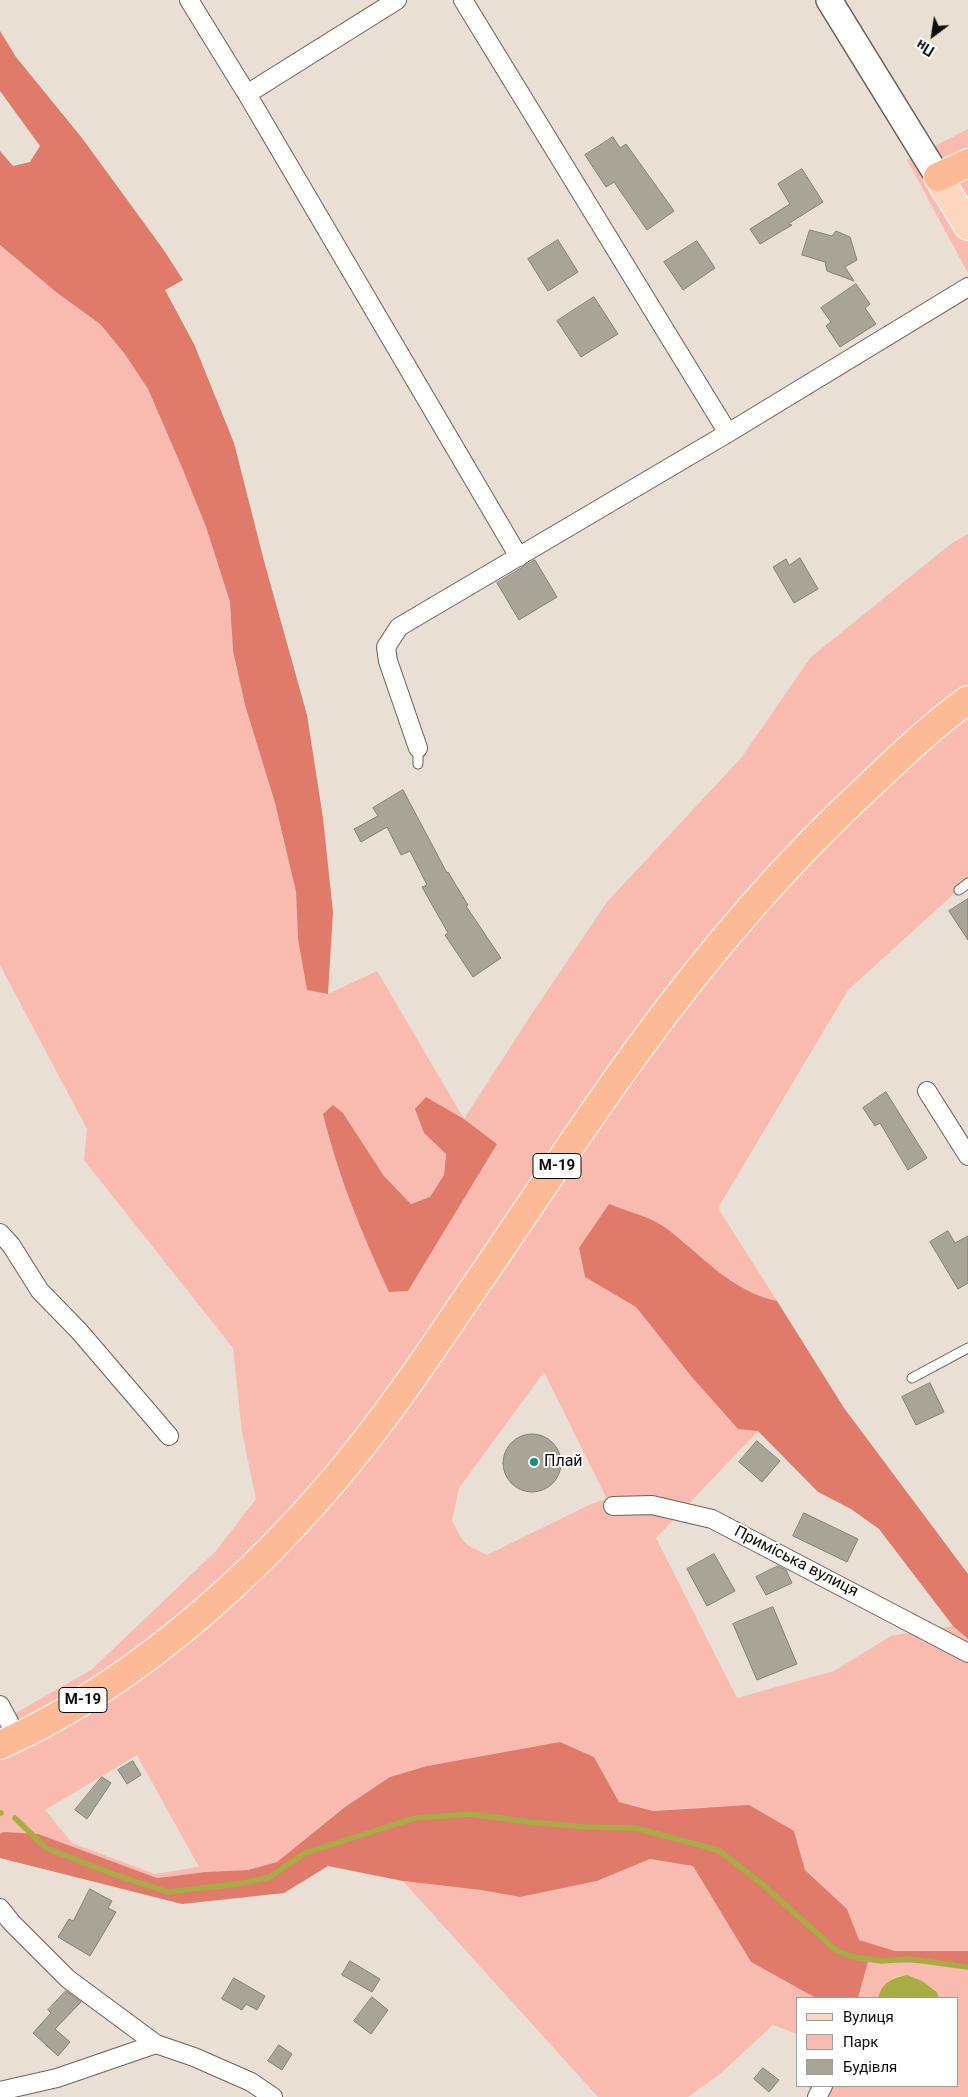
<!DOCTYPE html>
<meta charset="utf-8">
<style>
body{margin:0}
#map{position:relative;width:968px;height:2097px;overflow:hidden;background:#e9dfd5;font-family:Roboto,sans-serif}
canvas{display:block}
.legend{position:absolute;left:796px;top:1997px;width:162px;height:90px;box-sizing:border-box;background:#fff;border:1px solid #9f9e9d;margin:0;padding:6px 9px;list-style:none;font-size:15px;color:#0f0c09}
.legend li{display:flex;align-items:center;gap:10px;height:25px}
.legend b{width:25px;border:1px solid #9f9e9d}
.north{position:absolute;left:908px;top:10px;width:50px;height:50px;-webkit-text-stroke:4px #fff;paint-order:stroke;rotate:211deg;font-size:14px;font-weight:700;line-height:20px;text-align:center;color:#0f0c09}
.north::after{content:'';display:block;margin:auto;width:18px;height:22px;background:#0f0c09;clip-path:polygon(50% 0,100% 100%,50% 72%,0 100%)}
</style>
<div id="map">
<canvas width="968" height="2097"></canvas>
<ul class="legend">
<li><b style="height:6px;background:#fdd6c0"></b>Вулиця</li>
<li><b style="height:14px;background:#f9baaf"></b>Парк</li>
<li><b style="height:14px;background:#a8a498"></b>Будівля</li>
</ul>
<div class="north">Пн</div>
</div>
<script>
const ctx = document.querySelector('canvas').getContext('2d');
ctx.lineJoin = 'round';
function fillPath(path, color) { ctx.fillStyle = color; ctx.fill(path, 'evenodd'); }
function trace(path, color, width, dash) { ctx.strokeStyle = color; ctx.lineWidth = width; ctx.lineCap = dash ? 'butt' : 'round'; ctx.setLineDash(dash || []); ctx.stroke(path); }
function drawText(font, color, halo, rows, align = 'center') {
  ctx.font = font + ' Roboto,sans-serif'; ctx.lineWidth = 4; ctx.setLineDash([]); ctx.textBaseline = 'middle'; ctx.strokeStyle = halo; ctx.fillStyle = color; for (const [text, x, y, turn = 0] of rows) {
    ctx.save(); ctx.translate(x, y); ctx.rotate((+turn || 0) * Math.PI / 180); ctx.textAlign = isNaN(turn) ? turn : align; if (halo) ctx.strokeText(text, 0, 0); ctx.fillText(text, 0, 0); ctx.restore();
  }
}
fillPath(new Path2D(`
 M 968,129 L 968,273 L 907,160 Z
 M 0,245 L 56,292 L 100,324 L 124,353 L 148,389 L 183,470 L 206,527 L 230,602 L 233,651 L 245,705 L 275,803 L 296,892 L 298,939 L 307,990 L 328,994 L 377,971 L 464,1119 L 529,1018 L 607,902 L 741,758 L 811,657 L 952,543 L 968,534 L 968,881 L 848,990 L 718,1208 L 777,1301 C 729,1290 701,1254 663,1226 C 649,1217 625,1211 609,1205 L 579,1248 L 585,1277 L 636,1307 L 691,1375 L 758,1431 L 656,1538 L 737,1698 L 834,1671 L 891,1636 L 953,1626 L 968,1639 L 968,1951 L 895,1951 L 858,1940 L 847,1909 L 805,1870 L 794,1831 L 706,1807 L 653,1811 L 619,1802 L 594,1757 L 560,1742 L 427,1766 L 391,1777 L 345,1807 L 277,1862 L 248,1870 L 205,1872 L 157,1878 L 85,1852 L 3,1832 L 0,1834 L 0,1722 L 91,1670 L 215,1552 L 256,1499 L 242,1432 L 233,1348 L 84,1160 L 87,1129 L 0,965 ZM 426,1097 L 464,1119 L 497,1144 L 389,1292 L 343,1113 L 384,1176 L 411,1204 L 430,1197 L 444,1175 L 446,1154 L 424,1133 ZM 544,1372 L 607,1499 L 591,1504 L 487,1555 L 469,1546 L 462,1539 L 452,1521 L 459,1488 ZM 137,1755 L 199,1867 L 198,1867 L 155,1874 L 72,1843 L 45,1810 Z
 M 650,1859 L 693,1866 L 751,1962 L 816,1998 L 797,1998 L 797,2034 L 773,2025 L 721,2073 L 688,2097 L 598,2097 L 403,1881 L 481,1890 L 520,1897 L 597,1881 Z
 M 868,1962 L 938,1963 L 968,1969 L 968,2097 L 829,2097 L 808,2088 L 809,2086 L 957,2086 L 957,1998 L 939,1998 L 937,1991 C 929,1987 917,1977 908,1976 C 893,1973 881,1986 878,1998 L 858,1998 Z`), '#f9baaf');
fillPath(new Path2D(`
 M 0,31 L 16,57 L 82,138 L 163,249 L 183,280 L 165,290 L 194,344 L 234,443 L 264,561 L 307,715 L 323,818 L 333,912 L 328,994 L 307,990 L 298,939 L 296,892 L 275,803 L 245,705 L 233,651 L 230,602 L 206,527 L 183,470 L 148,389 L 124,353 L 100,324 L 56,292 L 0,245 L 0,151 L 13,166 L 30,162 L 40,146 L 0,91 Z
 M 426,1097 L 464,1119 L 497,1144 L 408,1291 L 389,1292 C 362,1234 338,1176 323,1114 L 333,1105 L 343,1113 L 384,1176 L 411,1204 L 430,1197 L 444,1175 L 446,1154 L 424,1133 L 415,1109 Z
 M 609,1204 C 626,1211 648,1216 663,1226 C 702,1254 728,1290 777,1301 L 844,1408 L 968,1574 L 968,1639 L 953,1626 L 879,1529 L 851,1509 L 818,1492 L 758,1431 L 738,1429 L 691,1376 L 636,1307 L 585,1277 L 579,1248 Z
 M 560,1742 L 594,1757 L 619,1802 L 653,1811 L 749,1805 L 794,1831 L 805,1870 L 847,1909 L 859,1940 L 895,1951 L 968,1951 L 968,1969 L 938,1963 L 868,1962 L 858,1998 L 816,1998 L 751,1962 L 693,1866 L 650,1859 L 597,1881 L 520,1897 L 481,1890 L 403,1881 L 328,1866 L 284,1893 L 182,1904 L 0,1858 L 0,1834 L 3,1832 L 38,1834 L 157,1878 L 205,1872 L 248,1870 L 277,1862 L 345,1807 L 390,1777 L 427,1766 Z`), '#e07a6b');
fillPath(new Path2D(`
 M 907,1975 L 922,1981 L 937,1992 L 939,1998 L 878,1998 C 882,1982 892,1978 907,1975 Z`), '#a8ad43');
trace(new Path2D(`
 M 0,1813 L 1,1813
 M 15,1818 L 46,1848 L 116,1875 L 168,1892 L 244,1883 L 270,1877 L 305,1853 L 415,1818 L 471,1814 L 529,1822 L 586,1827 L 635,1828 L 718,1850 L 761,1883 L 837,1951 L 854,1957 L 881,1961 L 908,1959 L 968,1967`), '#a8ad43', 5.5);
const building = new Path2D(`
 M 613,137 L 620,148 L 626,144 L 674,211 L 647,230 L 614,182 L 606,187 L 585,155 Z
 M 802,169 L 823,202 L 788,224 L 792,225 L 760,244 L 750,229 L 790,204 L 778,184 Z
 M 810,230 L 832,236 L 836,231 L 850,237 L 857,260 L 845,267 L 854,281 L 827,271 L 825,262 L 802,255 Z
 M 558,240 L 578,272 L 548,291 L 528,259 Z
 M 697,241 L 715,268 L 683,290 L 664,262 Z
 M 856,284 L 870,304 L 865,308 L 876,324 L 840,347 L 826,326 L 831,322 L 821,308 Z
 M 594,297 L 618,334 L 581,357 L 557,321 Z
 M 800,558 L 818,589 L 794,603 L 773,567 L 786,559 L 789,565 Z
 M 535,560 L 557,597 L 519,620 L 497,583 Z
 M 403,790 L 447,873 L 448,872 L 468,905 L 466,906 L 501,958 L 473,977 L 445,935 L 448,933 L 422,887 L 427,885 L 410,851 L 401,855 L 387,827 L 361,842 L 354,829 L 378,816 L 373,808 Z
 M 968,899 L 968,940 L 949,911 Z
 M 886,1092 L 927,1158 L 908,1170 L 880,1123 L 875,1126 L 863,1108 Z
 M 948,1231 L 955,1243 L 968,1236 L 968,1283 L 958,1289 L 930,1242 Z
 M 930,1383 L 944,1412 L 916,1425 L 902,1397 Z
 M503 1463a29 29 0 1 1 58 0a29 29 0 1 1-58 0Z
 M 757,1441 L 780,1461 L 762,1482 L 739,1462 Z
 M 804,1513 L 858,1539 L 847,1562 L 793,1536 Z
 M 714,1554 L 735,1591 L 707,1606 L 687,1569 Z
 M 778,1566 L 786,1570 L 792,1583 L 766,1595 L 756,1577 Z
 M 773,1607 L 797,1664 L 757,1680 L 733,1624 Z
 M 133,1761 L 141,1775 L 127,1784 L 118,1770 Z
 M 102,1777 L 111,1783 L 87,1819 L 75,1810 Z
 M 90,1889 L 112,1901 L 108,1908 L 116,1912 L 90,1956 L 58,1937 L 69,1919 L 73,1921 Z
 M 350,1961 L 380,1979 L 372,1992 L 342,1975 Z
 M 234,1978 L 265,1996 L 257,2010 L 246,2004 L 242,2010 L 222,1999 Z
 M 66,1991 L 81,2002 L 55,2029 L 70,2042 L 58,2056 L 33,2033 L 51,2013 L 48,2010 Z
 M 372,1997 L 388,2010 L 371,2034 L 354,2021 Z
 M 279,2045 L 292,2054 L 282,2070 L 268,2061 Z
 M 763,2068 L 779,2080 L 769,2092 L 754,2079 Z`);
fillPath(building, '#a8a498');
trace(building, '#858176', 1);
const lane = new Path2D(`
 M 418,764 L 418,748
 M 959,890 L 968,883
 M 912,1378 L 968,1348`);
const street = new Path2D(`
 M 189,0 L 247,94
 M 397,0 L 247,94 L 519,557
 M 463,0 L 728,433
 M 418,748 L 388,661 L 386,647 L 399,627 L 728,433 L 968,287
 M 927,1091 L 968,1156
 M 0,1233 L 11,1245 L 40,1291 L 79,1331 L 169,1436
 M 613,1506 L 652,1505 L 712,1519 L 968,1653
 M 0,1705 L 17,1737
 M 0,1908 L 12,1923 L 68,1979 L 156,2044 L 194,2057 L 251,2082 L 273,2097
 M 0,2091 L 57,2078 L 156,2044
 M 817,2097 L 823,2086`);
const secondary = new Path2D(`
 M 829,0 L 938,177`);
const primary = new Path2D(`
 M 938,177 L 968,226`);
const highway = new Path2D(`
 M 938,177 L 968,163
 M 0,1745 C 146,1680 282,1552 377,1426 C 417,1374 452,1319 489,1266 C 538,1194 586,1121 637,1051 C 706,956 783,865 870,785 C 901,756 933,725 968,700`);
trace(lane, '#6a6259', 11);
trace(street, '#6a6259', 20);
trace(secondary, '#6a6259', 28);
trace(primary, '#fff', 30);
trace(highway, '#fff', 30);
trace(lane, '#fff', 9);
trace(street, '#fff', 18);
trace(secondary, '#fff', 25);
trace(primary, '#fdd6c0', 28);
trace(highway, '#fcba96', 28);
for (const [x, y, r, color] of [
 [534,1462,5,"#138f75"]
]) { const dot = new Path2D(); dot.arc(x, y, r, 0, 2 * Math.PI); ctx.fillStyle = color; ctx.fill(dot); trace(dot, '#fff', 2); }
for (const [x, y, w] of [
 [557,1166,48],
 [83,1700,48]
]) { const box = new Path2D(); box.roundRect(x - w / 2, y - 12.5, w, 25, 4); ctx.fillStyle = '#fff'; ctx.fill(box); trace(box, '#0f0c09', 1); }
drawText('bold 15px', '#0f0c09', null, [
 ["М-19",557,1166],
 ["М-19",83,1700]
]);
drawText('16px', '#0f0c09', '#fff', [
 ["Плай",544,1462]
], 'left');
drawText('16px', '#0f0c09', '#fff', [
 ["Приміська вулиця",796,1562,27]
]);
</script>
